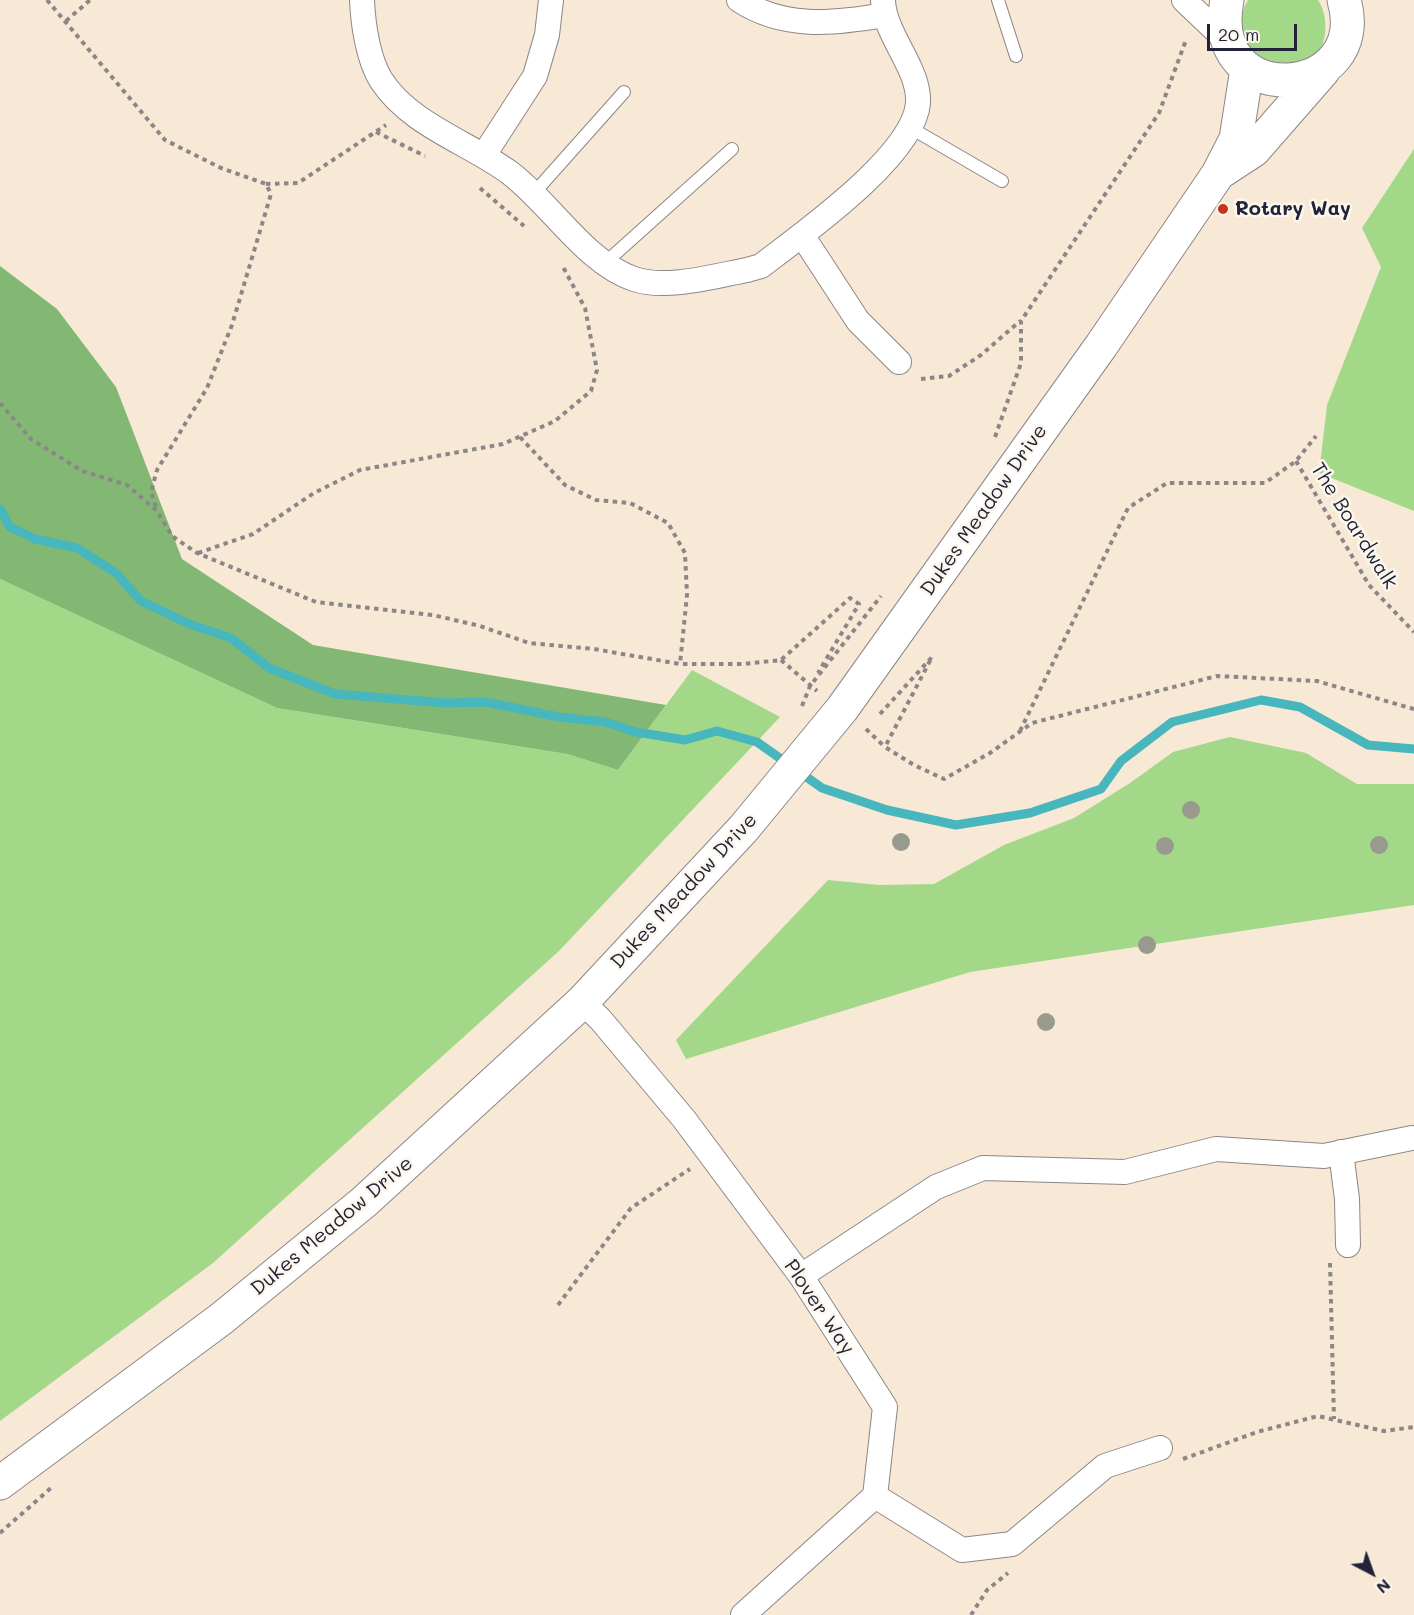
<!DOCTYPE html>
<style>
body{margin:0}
#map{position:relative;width:1414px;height:1615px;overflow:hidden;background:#f8e9d6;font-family:Mali,sans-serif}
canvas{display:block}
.north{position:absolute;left:1342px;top:1543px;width:60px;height:60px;-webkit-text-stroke:4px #fbf7ec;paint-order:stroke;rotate:139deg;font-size:16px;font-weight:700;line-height:24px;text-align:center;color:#22223b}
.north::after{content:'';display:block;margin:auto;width:21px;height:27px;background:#22223b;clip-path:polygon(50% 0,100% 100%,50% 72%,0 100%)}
.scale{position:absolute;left:1207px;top:24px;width:90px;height:27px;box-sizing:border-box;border:3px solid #22223b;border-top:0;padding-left:8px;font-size:18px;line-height:21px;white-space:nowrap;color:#22223b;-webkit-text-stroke:4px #fbf7ec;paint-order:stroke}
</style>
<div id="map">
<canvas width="1414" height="1615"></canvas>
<div class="north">N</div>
<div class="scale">20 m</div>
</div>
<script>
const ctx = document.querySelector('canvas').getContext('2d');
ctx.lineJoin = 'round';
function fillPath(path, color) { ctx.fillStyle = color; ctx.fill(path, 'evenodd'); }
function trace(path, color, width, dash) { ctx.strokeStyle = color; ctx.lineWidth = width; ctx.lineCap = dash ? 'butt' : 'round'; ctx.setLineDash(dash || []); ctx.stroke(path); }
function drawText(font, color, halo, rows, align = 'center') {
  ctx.font = font + ' Mali,sans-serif'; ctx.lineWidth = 5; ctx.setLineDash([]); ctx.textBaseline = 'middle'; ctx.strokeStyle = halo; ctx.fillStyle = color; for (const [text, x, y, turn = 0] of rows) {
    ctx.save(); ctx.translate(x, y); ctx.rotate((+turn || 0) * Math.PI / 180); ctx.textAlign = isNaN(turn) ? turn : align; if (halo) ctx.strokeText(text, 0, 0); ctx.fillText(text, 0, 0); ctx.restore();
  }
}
fillPath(new Path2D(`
 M 1248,0 L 1318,0 C 1331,18 1328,60 1301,64 C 1288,66 1274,64 1262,63 C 1244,43 1232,27 1248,0 Z
 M 1414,149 L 1414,511 L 1319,473 L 1327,405 L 1381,267 L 1362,228 Z
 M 0,579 L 277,708 L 567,754 L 618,770 L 692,670 L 780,717 L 559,951 L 213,1263 L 0,1421 Z
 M 1230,737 L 1306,753 L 1357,784 L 1414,784 L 1414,905 L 970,972 L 686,1059 L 676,1040 L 828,880 L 879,885 L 934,884 L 1004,845 L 1074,818 L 1130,783 L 1173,752 Z`), '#a3d888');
fillPath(new Path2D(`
 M 0,266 L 57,309 L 116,387 L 182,559 L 313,645 L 666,705 L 618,770 L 567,754 L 277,708 L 0,579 Z`), '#82b874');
trace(new Path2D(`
 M 0,509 L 10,527 L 35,539 L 77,548 L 116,573 L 141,601 L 189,624 L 231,638 L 269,668 L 335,694 L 446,703 L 485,702 L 559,717 L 605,722 L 636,732 L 685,740 L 717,731 L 757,742 L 822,788 L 887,810 L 956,825 L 1030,813 L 1101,789 L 1121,761 L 1172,722 L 1261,700 L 1300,707 L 1368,745 L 1414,749`), '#47b6bd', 9);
const lane = new Path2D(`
 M 998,0 L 1016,56
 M 909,127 L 1002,181
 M 534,193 L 624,92
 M 605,263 L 732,149`);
const street = new Path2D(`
 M 362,0 C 363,24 368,59 381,80 C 410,125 468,142 510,173 C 550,203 586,263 634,279 C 666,290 715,276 747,270 L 761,266 C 801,235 914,156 918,103 C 920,68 884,35 883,0
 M 739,0 C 783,29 833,24 884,15
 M 1184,0 L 1226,40
 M 484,155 L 535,76 L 547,35 L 551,0
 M 802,235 L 858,321 L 899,362
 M 582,1002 L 600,1019 L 684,1119 L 801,1276 L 885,1407 L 875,1496 L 743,1615
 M 1341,1152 L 1347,1199 L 1348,1245
 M 801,1276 L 936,1187 L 983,1168 L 1125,1172 L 1216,1149 L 1324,1156 L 1412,1138
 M 875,1496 L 962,1550 L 1012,1544 L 1105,1466 L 1160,1448`);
const secondary = new Path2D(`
 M 1227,0 C 1205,114 1373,99 1344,0
 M 1222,171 L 1254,150 L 1323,71
 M 0,1483 L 221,1319 L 364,1202 L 582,1002 L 744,828 L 842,709 L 1101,346 L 1218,174 L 1236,139 L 1247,69`);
trace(lane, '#8d8688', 14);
trace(street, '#8d8688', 26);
trace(secondary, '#8d8688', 35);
trace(new Path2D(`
 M 47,0 L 165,140 L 221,168 L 266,184 L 271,194 L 232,325 L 207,388 L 157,470 L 151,492 L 157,510
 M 66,21 L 90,0
 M 376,132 L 425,156
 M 266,184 L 298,183 L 386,125
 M 480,188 L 524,226
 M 921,379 L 949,376 L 981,355 L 1020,321
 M 0,403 L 31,439 L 82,471 L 127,485 L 157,511 L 172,536 L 197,553 L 316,602 L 433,615 L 480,626 L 529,643 L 594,649 L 680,664 L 744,664 L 781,660 L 850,598 L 859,604 L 818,673
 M 520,437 L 565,485 L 596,500 L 630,503 L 668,523 L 685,553 L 687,595 L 680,664
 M 995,437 L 1021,363 L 1021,321 L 1159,113 L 1186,40
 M 1296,461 L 1369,585 L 1414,632
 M 198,553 L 253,534 L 314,493 L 360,470 L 503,444 L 555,421 L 591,391 L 597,370 L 585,308 L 562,265
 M 781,660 L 817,691
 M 802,706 L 810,686 L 881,596
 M 880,714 L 932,657 L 885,747 L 914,765 L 944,779 L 990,753 L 1032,723 L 1217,676 L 1317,681 L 1414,709
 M 866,729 L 885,747
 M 1020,731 L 1128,508 L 1167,483 L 1265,483 L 1296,461 L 1316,436
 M 1330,1263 L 1334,1419
 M 558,1305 L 631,1208 L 690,1169
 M 1183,1459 L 1257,1432 L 1318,1416 L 1384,1431 L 1414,1427
 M 0,1533 L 51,1488
 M 971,1615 L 987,1590 L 1008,1573`), '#8d8688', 4, [4.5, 4.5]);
trace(lane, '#fff', 12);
trace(street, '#fff', 24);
trace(secondary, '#fff', 33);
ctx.fillStyle = '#989a8d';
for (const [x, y] of [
 [1191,810],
 [901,842],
 [1379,845],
 [1165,846],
 [1147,945],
 [1046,1022]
]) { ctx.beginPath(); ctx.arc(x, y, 9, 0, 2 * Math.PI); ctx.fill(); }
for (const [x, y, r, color] of [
 [1223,209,6,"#c8321e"]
]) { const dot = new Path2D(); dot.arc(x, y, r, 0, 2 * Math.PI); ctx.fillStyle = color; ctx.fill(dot); trace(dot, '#fbf7ec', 2); }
drawText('bold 20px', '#22223b', '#fbf7ec', [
 ["Rotary Way",1235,209]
], 'left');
drawText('20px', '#22223b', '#fbf7ec', [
 ["Dukes Meadow Drive",984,510,-55],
 ["The Boardwalk",1354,526,58],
 ["Dukes Meadow Drive",684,891,-47],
 ["Dukes Meadow Drive",332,1226,-40],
 ["Plover Way",819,1307,56]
]);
</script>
